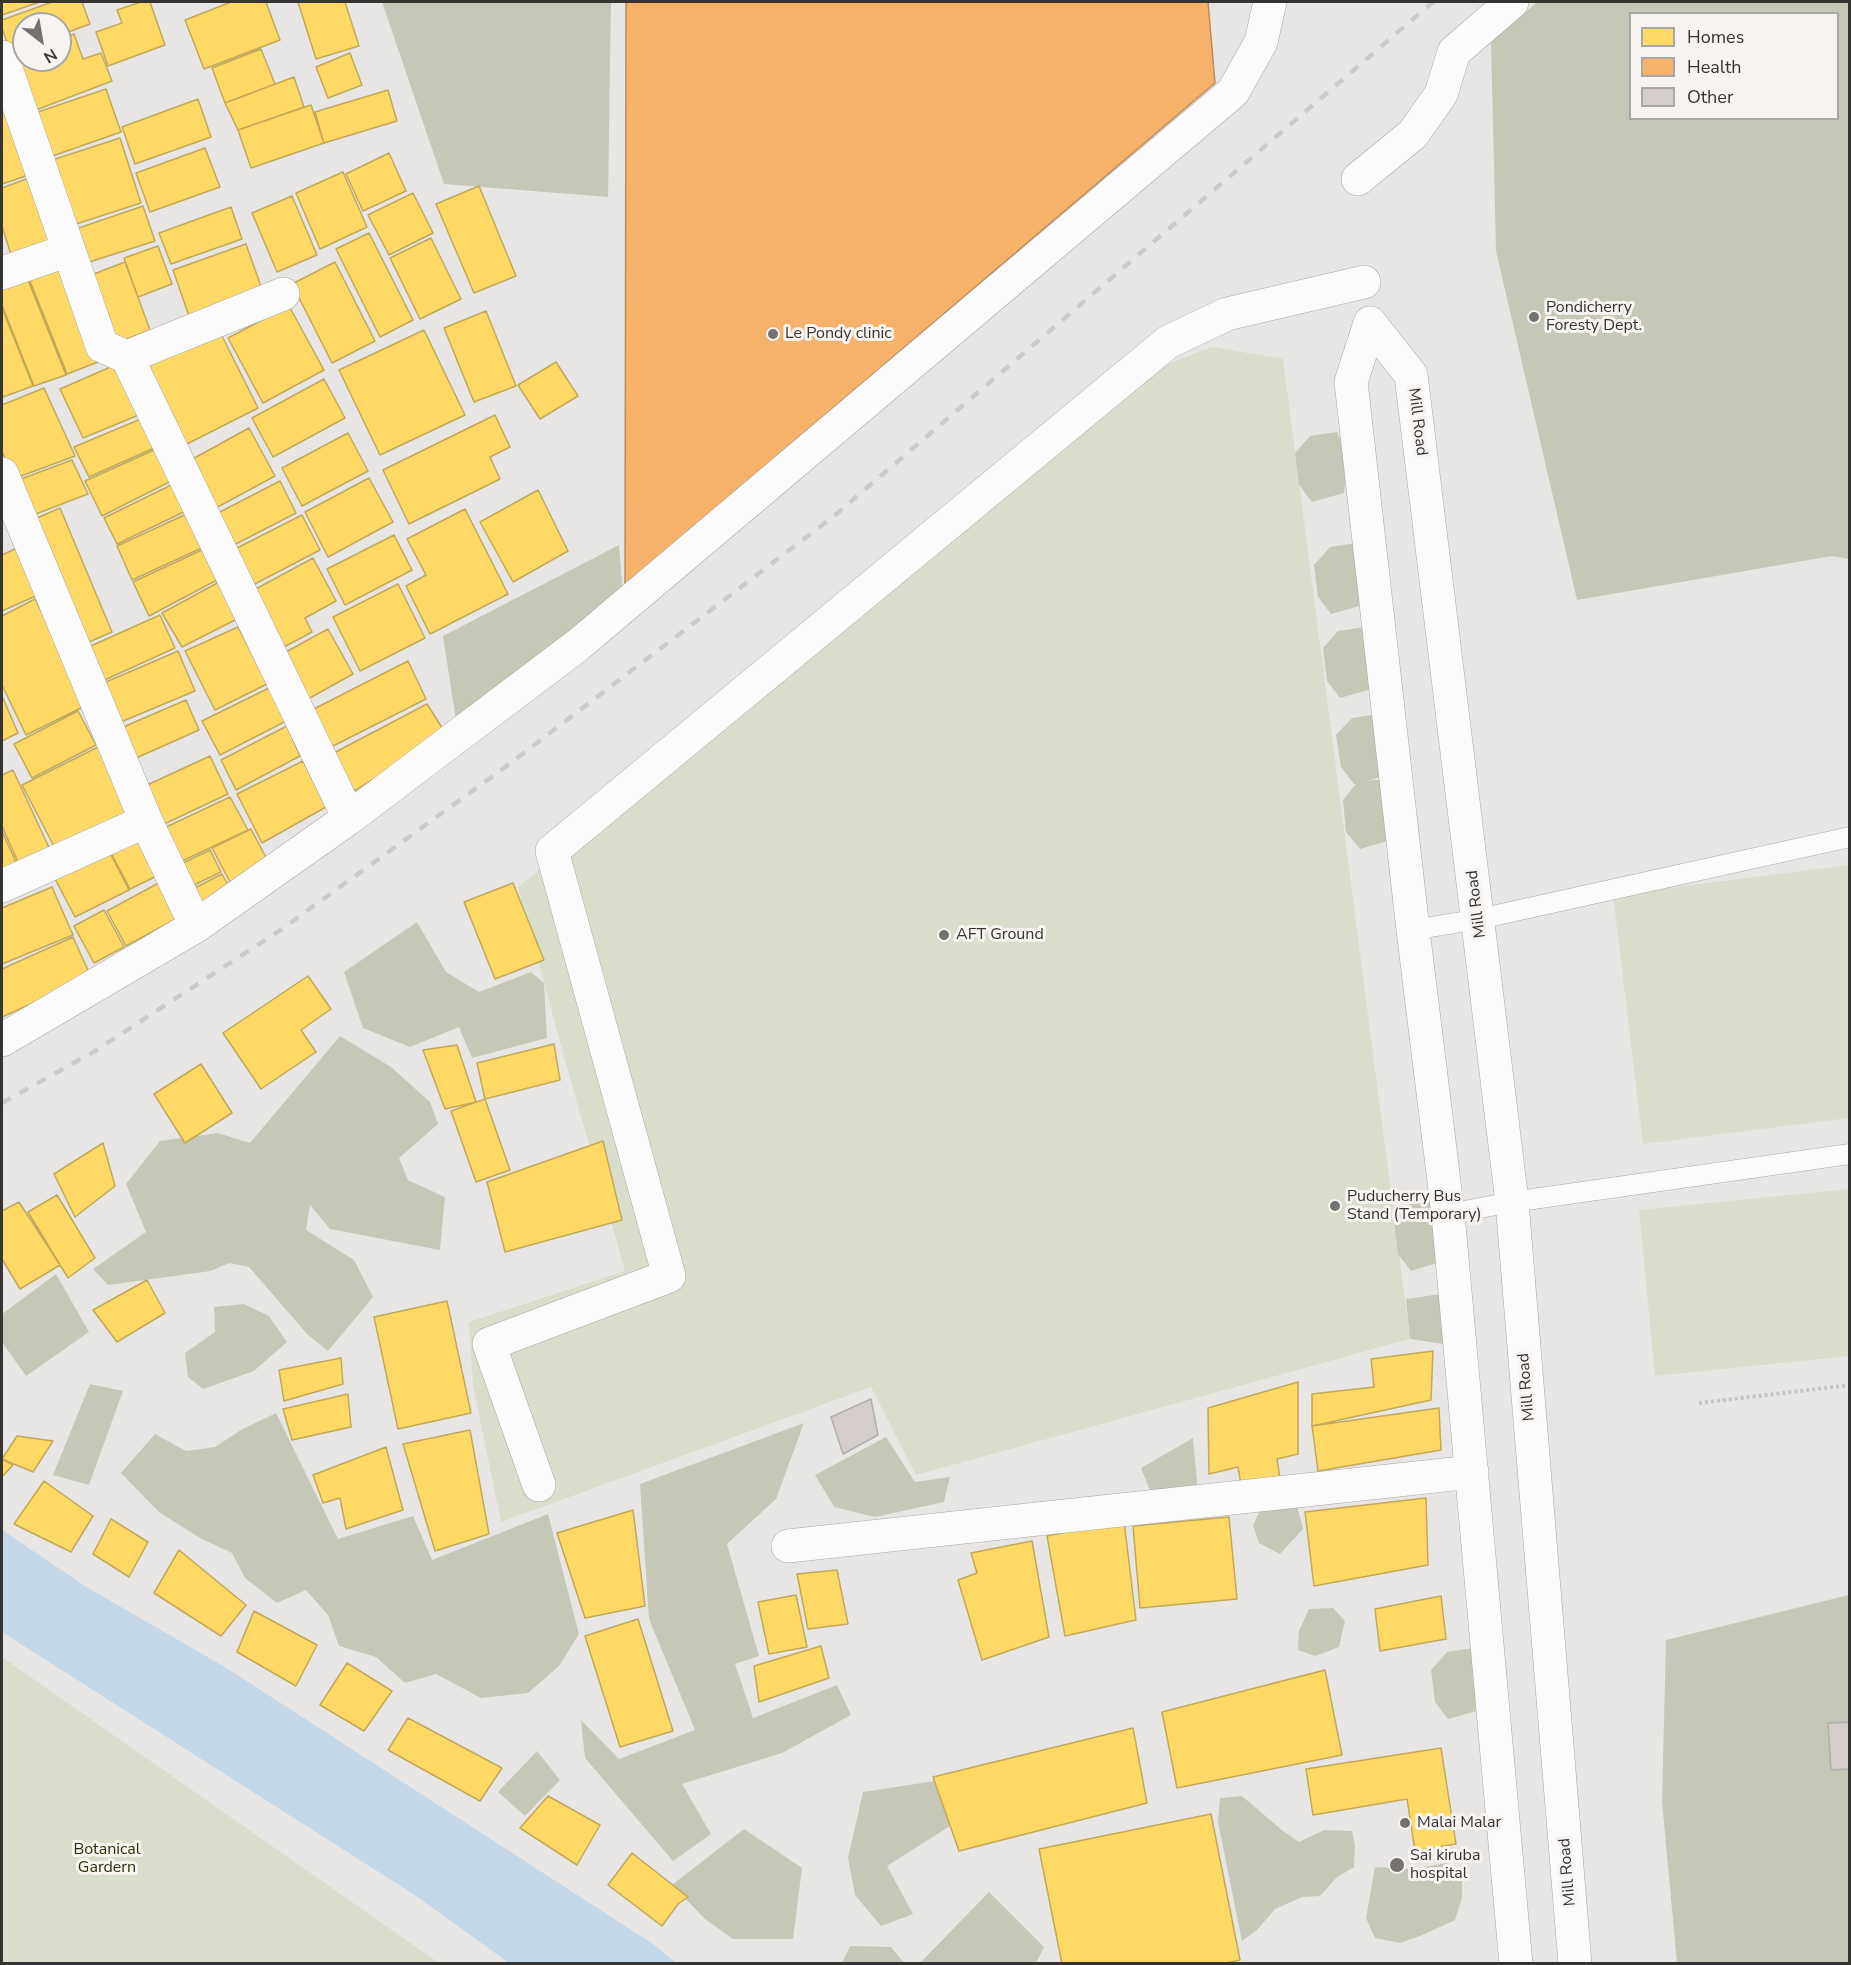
<!DOCTYPE html>
<style>
body{margin:0}
#map{position:relative;width:1851px;height:1965px;overflow:hidden;background:#e8e6e5;font-family:"Nunito Sans",sans-serif}
canvas{display:block}
.frame{position:absolute;inset:0;border:3px solid #353433;pointer-events:none}
.legend{position:absolute;left:1629px;top:12px;width:210px;height:108px;box-sizing:border-box;background:#f6f3f1;border:2px solid #a9a7a5;margin:0;padding:8px 10px;list-style:none;font-size:18px;color:#353433}
.legend li{display:flex;align-items:center;gap:12px;height:30px}
.legend b{width:30px;border:2px solid #a9a7a5}
.north{position:absolute;left:12px;top:12px;width:60px;height:60px;box-sizing:border-box;background:#f6f3f1;border:2px solid #a9a7a5;border-radius:50%;rotate:149deg;font-size:16px;font-weight:700;line-height:24px;text-align:center;color:#353433}
.north::after{content:'';display:block;margin:auto;width:21px;height:27px;background:#747271;clip-path:polygon(50% 0,100% 100%,50% 72%,0 100%)}
</style>
<div id="map">
<canvas width="1851" height="1965"></canvas>
<div class="frame"></div>
<ul class="legend">
<li><b style="height:16px;background:#ffd966"></b>Homes</li>
<li><b style="height:16px;background:#f6b26b"></b>Health</li>
<li><b style="height:16px;background:#d5cdca"></b>Other</li>
</ul>
<div class="north">N</div>
</div>
<script>
const ctx = document.querySelector('canvas').getContext('2d');
ctx.lineJoin = 'round';
function fillPath(path, color) { ctx.fillStyle = color; ctx.fill(path, 'evenodd'); }
function trace(path, color, width, dash) { ctx.strokeStyle = color; ctx.lineWidth = width; ctx.lineCap = dash ? 'butt' : 'round'; ctx.setLineDash(dash || []); ctx.stroke(path); }
function drawText(font, color, halo, rows, align = 'center') {
  ctx.font = font + ' "Nunito Sans",sans-serif'; ctx.lineWidth = 6; ctx.setLineDash([]); ctx.textBaseline = 'middle'; ctx.strokeStyle = halo; ctx.fillStyle = color; for (const [text, x, y, turn = 0] of rows) {
    ctx.save(); ctx.translate(x, y); ctx.rotate((+turn || 0) * Math.PI / 180); ctx.textAlign = isNaN(turn) ? turn : align; if (halo) ctx.strokeText(text, 0, 0); ctx.fillText(text, 0, 0); ctx.restore();
  }
}
fillPath(new Path2D(`
 M 1212,347 L 1283,359 L 1410,1339 L 916,1475 L 871,1387 L 501,1522 L 473,1385 L 469,1322 L 625,1271 L 565,1060 L 518,887 L 1147,372 Z
 M 1849,865 L 1849,1118 L 1643,1144 L 1613,895 Z
 M 1849,1189 L 1849,1356 L 1655,1376 L 1639,1210 Z
 M 2,1657 L 439,1963 L 2,1963 Z`), '#d9ddcb');
fillPath(new Path2D(`
 M 382,2 L 611,2 L 608,197 L 444,184 Z
 M 1537,2 L 1849,2 L 1849,559 L 1832,556 L 1577,600 L 1496,251 L 1491,42 ZM 1630,14 L 1838,14 L 1838,118 L 1630,118 Z
 M 1337,432 L 1348,460 L 1344,493 L 1312,502 L 1299,485 L 1295,453 L 1310,436 Z
 M 1356,543 L 1363,605 L 1331,614 L 1318,597 L 1314,565 L 1330,547 Z
 M 619,545 L 623,597 L 457,727 L 443,636 Z
 M 1365,627 L 1372,689 L 1340,698 L 1327,681 L 1323,648 L 1338,631 Z
 M 1379,714 L 1386,775 L 1368,781 L 1384,779 L 1391,840 L 1360,849 L 1346,832 L 1343,800 L 1356,784 L 1354,784 L 1341,767 L 1336,735 L 1352,718 Z
 M 417,922 L 446,972 L 479,992 L 531,972 L 544,983 L 547,1038 L 472,1058 L 459,1027 L 410,1047 L 363,1028 L 344,972 Z
 M 340,1036 L 391,1067 L 430,1102 L 438,1124 L 399,1158 L 408,1180 L 445,1197 L 440,1250 L 330,1229 L 310,1205 L 306,1230 L 354,1260 L 373,1297 L 328,1351 L 307,1334 L 249,1267 L 229,1263 L 211,1271 L 108,1285 L 93,1269 L 146,1232 L 126,1184 L 160,1141 L 218,1133 L 250,1143 Z
 M 1436,1200 L 1443,1261 L 1411,1271 L 1398,1254 L 1394,1221 L 1409,1204 Z
 M 56,1274 L 89,1332 L 26,1376 L 2,1342 L 2,1314 Z
 M 1448,1293 L 1451,1345 L 1410,1339 L 1406,1299 Z
 M 244,1304 L 269,1316 L 287,1342 L 254,1371 L 203,1389 L 188,1377 L 185,1353 L 215,1332 L 214,1307 Z
 M 90,1384 L 123,1391 L 89,1485 L 53,1475 Z
 M 276,1413 L 338,1539 L 413,1516 L 432,1560 L 548,1514 L 579,1634 L 559,1666 L 528,1693 L 481,1698 L 436,1674 L 405,1683 L 376,1657 L 339,1646 L 328,1615 L 306,1590 L 277,1603 L 245,1578 L 232,1553 L 200,1538 L 159,1512 L 121,1473 L 155,1434 L 186,1451 L 215,1447 L 241,1430 Z
 M 804,1423 L 776,1499 L 727,1544 L 759,1656 L 735,1664 L 753,1718 L 837,1685 L 851,1715 L 782,1753 L 682,1784 L 711,1834 L 673,1861 L 585,1758 L 581,1720 L 619,1759 L 695,1730 L 649,1619 L 640,1484 Z
 M 886,1437 L 915,1482 L 950,1477 L 944,1502 L 875,1517 L 834,1507 L 815,1475 Z
 M 1193,1438 L 1198,1493 L 1153,1498 L 1141,1468 Z
 M 1296,1502 L 1303,1529 L 1280,1554 L 1259,1543 L 1253,1525 L 1261,1509 Z
 M 1849,1595 L 1849,1963 L 1677,1963 L 1662,1802 L 1666,1640 Z
 M 1333,1608 L 1345,1621 L 1339,1647 L 1315,1656 L 1298,1650 L 1299,1631 L 1309,1609 Z
 M 1473,1648 L 1480,1710 L 1448,1719 L 1435,1702 L 1431,1670 L 1447,1652 Z
 M 537,1751 L 560,1780 L 525,1816 L 498,1792 Z
 M 935,1781 L 950,1826 L 887,1866 L 913,1914 L 881,1926 L 855,1895 L 848,1858 L 863,1792 Z
 M 1242,1796 L 1283,1831 L 1299,1842 L 1324,1830 L 1352,1831 L 1355,1846 L 1354,1867 L 1336,1878 L 1320,1896 L 1302,1897 L 1275,1909 L 1257,1930 L 1242,1941 L 1218,1822 L 1220,1798 Z
 M 744,1829 L 802,1868 L 793,1939 L 733,1939 L 705,1919 L 672,1885 Z
 M 1446,1863 L 1462,1871 L 1462,1898 L 1455,1920 L 1420,1936 L 1400,1943 L 1375,1938 L 1366,1918 L 1375,1867 L 1412,1869 Z
 M 989,1892 L 1044,1947 L 1036,1963 L 920,1963 Z
 M 850,1946 L 891,1947 L 904,1963 L 842,1963 Z`), '#c5c8b6');
fillPath(new Path2D(`
 M 2,1530 L 88,1588 L 225,1667 L 653,1944 L 676,1963 L 509,1963 L 413,1894 L 2,1632 Z`), '#c5d8e8');
const homes = new Path2D(`
 M 2,2 L 40,2 L 2,15 Z
 M 52,2 L 82,2 L 90,24 L 60,35 L 60,24 L 24,24 L 24,49 L 11,54 L 2,28 L 2,20 Z
 M 141,2 L 150,2 L 165,45 L 108,66 L 96,32 L 122,23 L 117,10 Z
 M 231,2 L 266,2 L 280,40 L 204,69 L 185,20 Z
 M 298,2 L 345,2 L 359,46 L 316,59 Z
 M 74,34 L 83,59 L 101,53 L 112,81 L 28,113 L 8,59 L 24,53 L 24,60 L 60,60 L 60,39 Z
 M 261,49 L 275,84 L 225,103 L 212,68 Z
 M 350,53 L 362,85 L 328,98 L 316,67 Z
 M 2,75 L 35,173 L 2,184 Z
 M 294,77 L 304,107 L 238,130 L 225,103 Z
 M 106,89 L 121,132 L 44,159 L 29,115 Z
 M 388,90 L 397,121 L 324,143 L 315,112 Z
 M 198,99 L 211,137 L 135,164 L 122,127 Z
 M 311,105 L 324,143 L 251,168 L 238,130 Z
 M 120,138 L 141,203 L 70,226 L 49,161 Z
 M 205,148 L 220,187 L 150,212 L 136,173 Z
 M 389,153 L 406,191 L 363,211 L 346,174 Z
 M 343,172 L 367,227 L 320,249 L 296,193 Z
 M 37,175 L 60,245 L 13,261 L 2,226 L 2,188 Z
 M 479,186 L 516,276 L 474,293 L 436,204 Z
 M 413,193 L 433,233 L 389,255 L 368,215 Z
 M 292,196 L 317,255 L 277,272 L 252,213 Z
 M 143,206 L 155,241 L 83,264 L 73,230 Z
 M 231,207 L 242,239 L 171,264 L 159,233 Z
 M 369,233 L 413,320 L 380,337 L 336,249 Z
 M 431,238 L 461,299 L 420,319 L 390,258 Z
 M 246,244 L 263,292 L 190,319 L 173,270 Z
 M 158,246 L 172,284 L 138,297 L 124,258 Z
 M 125,262 L 150,330 L 111,345 L 86,277 Z
 M 335,262 L 375,341 L 332,363 L 292,284 Z
 M 59,265 L 98,362 L 67,374 L 28,276 Z
 M 26,275 L 66,375 L 34,386 L 2,305 L 2,283 Z
 M 289,306 L 324,370 L 263,403 L 228,338 Z
 M 2,308 L 33,386 L 3,397 L 2,393 Z
 M 486,311 L 516,386 L 474,402 L 444,328 Z
 M 218,328 L 258,408 L 179,448 L 140,368 Z
 M 424,330 L 465,415 L 380,455 L 339,370 Z
 M 122,362 L 146,412 L 83,438 L 60,389 Z
 M 556,362 L 578,396 L 540,419 L 518,385 Z
 M 324,379 L 345,418 L 273,457 L 252,418 Z
 M 44,388 L 75,456 L 13,479 L 2,451 L 2,405 Z
 M 495,415 L 510,447 L 490,457 L 500,479 L 409,524 L 383,470 Z
 M 148,416 L 163,444 L 89,477 L 74,447 Z
 M 249,428 L 275,476 L 214,509 L 189,461 Z
 M 348,433 L 368,471 L 302,506 L 282,468 Z
 M 163,446 L 179,477 L 102,516 L 85,481 Z
 M 72,460 L 88,494 L 28,517 L 13,482 Z
 M 369,478 L 393,522 L 328,557 L 305,512 Z
 M 280,481 L 296,513 L 232,546 L 216,514 Z
 M 177,482 L 190,509 L 117,544 L 104,518 Z
 M 538,490 L 568,551 L 513,582 L 480,522 Z
 M 60,508 L 112,632 L 82,645 L 30,521 Z
 M 465,509 L 508,594 L 430,634 L 406,586 L 426,575 L 407,539 Z
 M 191,512 L 206,546 L 132,580 L 117,546 Z
 M 302,515 L 320,550 L 249,587 L 231,551 Z
 M 394,535 L 412,570 L 345,605 L 327,569 Z
 M 17,548 L 38,595 L 2,611 L 2,555 Z
 M 202,550 L 217,580 L 149,616 L 133,582 Z
 M 313,558 L 336,601 L 305,618 L 312,632 L 282,648 L 252,591 Z
 M 221,581 L 239,618 L 182,647 L 162,613 Z
 M 398,584 L 425,638 L 360,671 L 333,617 Z
 M 35,599 L 87,705 L 26,735 L 2,685 L 2,616 Z
 M 160,615 L 175,648 L 98,683 L 84,649 Z
 M 238,627 L 267,684 L 215,710 L 185,651 Z
 M 328,629 L 353,674 L 308,699 L 284,653 Z
 M 178,651 L 195,691 L 116,724 L 99,685 Z
 M 408,661 L 426,699 L 329,748 L 308,712 Z
 M 273,686 L 290,719 L 220,755 L 202,721 Z
 M 2,696 L 18,733 L 2,741 Z
 M 186,700 L 199,730 L 134,759 L 121,728 Z
 M 427,704 L 446,734 L 351,793 L 330,755 Z
 M 78,711 L 96,745 L 32,778 L 14,744 Z
 M 287,726 L 300,756 L 236,790 L 221,760 Z
 M 100,746 L 135,815 L 58,854 L 22,785 Z
 M 210,756 L 228,794 L 162,825 L 145,786 Z
 M 303,761 L 326,807 L 262,843 L 237,794 Z
 M 13,770 L 52,854 L 21,869 L 2,826 L 2,775 Z
 M 230,797 L 248,830 L 180,862 L 164,828 Z
 M 251,829 L 268,861 L 231,884 L 212,848 Z
 M 2,831 L 19,869 L 2,877 Z
 M 145,833 L 165,872 L 130,889 L 110,851 Z
 M 108,849 L 129,890 L 75,917 L 54,877 Z
 M 210,850 L 221,872 L 190,887 L 179,865 Z
 M 222,874 L 228,885 L 195,907 L 187,892 Z
 M 164,880 L 183,915 L 126,946 L 107,911 Z
 M 513,883 L 544,960 L 495,979 L 464,902 Z
 M 52,887 L 73,935 L 2,964 L 2,908 Z
 M 104,910 L 124,947 L 94,963 L 74,926 Z
 M 73,937 L 91,977 L 2,1017 L 2,969 Z
 M 308,976 L 331,1009 L 301,1030 L 316,1052 L 261,1089 L 223,1033 Z
 M 554,1044 L 560,1080 L 485,1099 L 477,1063 Z
 M 457,1045 L 476,1102 L 445,1109 L 423,1050 Z
 M 201,1064 L 232,1113 L 185,1143 L 154,1094 Z
 M 485,1099 L 510,1170 L 476,1182 L 451,1111 Z
 M 603,1141 L 622,1220 L 505,1252 L 487,1182 Z
 M 103,1143 L 115,1186 L 75,1217 L 54,1174 Z
 M 57,1195 L 95,1258 L 68,1278 L 28,1212 Z
 M 19,1202 L 60,1265 L 20,1289 L 2,1259 L 2,1211 Z
 M 147,1280 L 165,1313 L 117,1342 L 93,1310 Z
 M 447,1301 L 471,1413 L 398,1429 L 374,1317 Z
 M 1433,1351 L 1431,1400 L 1312,1426 L 1312,1394 L 1374,1387 L 1371,1359 Z
 M 341,1358 L 343,1384 L 284,1401 L 279,1370 Z
 M 1298,1382 L 1298,1454 L 1277,1459 L 1280,1478 L 1241,1485 L 1238,1467 L 1209,1474 L 1208,1408 Z
 M 348,1394 L 351,1427 L 292,1440 L 283,1409 Z
 M 1439,1408 L 1441,1450 L 1318,1471 L 1312,1426 Z
 M 470,1430 L 489,1534 L 435,1551 L 403,1444 Z
 M 17,1436 L 53,1441 L 33,1472 L 2,1459 Z
 M 386,1447 L 403,1510 L 346,1529 L 340,1498 L 323,1503 L 313,1475 Z
 M 2,1459 L 13,1465 L 2,1477 Z
 M 44,1481 L 93,1516 L 71,1552 L 14,1524 Z
 M 1426,1498 L 1428,1565 L 1314,1586 L 1305,1512 Z
 M 633,1510 L 645,1606 L 585,1618 L 557,1533 Z
 M 1229,1517 L 1237,1599 L 1140,1608 L 1133,1526 Z
 M 111,1519 L 148,1542 L 129,1577 L 93,1554 Z
 M 1124,1521 L 1136,1620 L 1065,1636 L 1047,1536 Z
 M 1032,1541 L 1049,1637 L 982,1660 L 958,1580 L 977,1573 L 971,1553 Z
 M 179,1550 L 246,1605 L 221,1636 L 154,1593 Z
 M 837,1570 L 848,1624 L 808,1629 L 797,1574 Z
 M 796,1595 L 807,1647 L 769,1654 L 758,1602 Z
 M 1441,1596 L 1446,1639 L 1380,1651 L 1375,1609 Z
 M 254,1611 L 317,1645 L 296,1686 L 237,1652 Z
 M 638,1619 L 673,1731 L 620,1747 L 585,1636 Z
 M 821,1646 L 829,1678 L 759,1702 L 754,1666 Z
 M 347,1663 L 392,1691 L 364,1731 L 320,1705 Z
 M 1325,1670 L 1342,1755 L 1177,1788 L 1162,1712 Z
 M 408,1718 L 502,1768 L 480,1801 L 388,1750 Z
 M 1133,1728 L 1147,1803 L 959,1851 L 933,1777 Z
 M 1441,1748 L 1456,1844 L 1415,1851 L 1407,1799 L 1313,1815 L 1306,1769 Z
 M 548,1796 L 600,1825 L 577,1865 L 520,1828 Z
 M 1211,1814 L 1240,1960 L 1221,1964 L 1062,1964 L 1039,1849 Z
 M 632,1853 L 688,1897 L 678,1904 L 662,1926 L 608,1885 Z`);
fillPath(homes, '#ffd966');
trace(homes, '#c2a857', 1.5);
const health = new Path2D(`
 M 626,2 L 1208,2 L 1215,83 L 625,585 Z`);
fillPath(health, '#f6b26b');
trace(health, '#bc8c5a', 1.5);
const building = new Path2D(`
 M 871,1399 L 878,1435 L 843,1454 L 831,1417 Z
 M 1850,1722 L 1850,1769 L 1831,1770 L 1828,1723 Z`);
fillPath(building, '#d5cdca');
trace(building, '#b0afaf', 1.5);
const service = new Path2D(`
 M 1413,930 L 1479,919 L 1850,837
 M 1448,1214 L 1512,1202 L 1850,1154`);
const minor = new Path2D(`
 M 2,57 L 102,346 L 127,357 L 349,818
 M 1358,179 L 1413,134 L 1441,94 L 1454,52 L 1512,2
 M 2,273 L 69,250
 M 127,357 L 283,294
 M 2,474 L 146,821 L 196,926
 M 2,886 L 146,821
 M 2,1040 L 196,926 L 349,818 L 578,645 L 1233,92 L 1261,42 L 1270,2
 M 539,1485 L 489,1344 L 669,1276 L 552,851 L 1168,342 L 1227,314 L 1364,282
 M 788,1546 L 1472,1472`);
const secondary = new Path2D(`
 M 1370,323 L 1411,375 L 1512,1202 L 1575,1964
 M 1370,323 L 1351,382 L 1413,930 L 1448,1214 L 1516,1964`);
trace(service, '#a7a6a5', 21);
trace(minor, '#a7a6a5', 34);
trace(secondary, '#a7a6a5', 34);
trace(new Path2D(`
 M 1699,1403 L 1850,1385`), '#c6c5c4', 4, [3, 3]);
trace(service, '#fcfbfb', 20);
trace(minor, '#fcfbfb', 33);
trace(secondary, '#fcfbfb', 33);
trace(new Path2D(`
 M 2,1103 L 95,1051 L 282,929 L 504,768 L 834,516 L 1433,2`), '#cbcbcb', 4.5, [10, 10]);
for (const [x, y, r, color] of [
 [1534,317,6,"#747271"],
 [773,334,6,"#747271"],
 [944,935,6,"#747271"],
 [1335,1206,6,"#747271"],
 [1405,1823,6,"#747271"],
 [1397,1865,8,"#747271"]
]) { const dot = new Path2D(); dot.arc(x, y, r, 0, 2 * Math.PI); ctx.fillStyle = color; ctx.fill(dot); trace(dot, '#f6f3f1', 2); }
drawText('16px', '#353433', '#f6f3f1', [
 ["Pondicherry",1546,308],
 ["Foresty Dept.",1546,326],
 ["Le Pondy clinic",785,334],
 ["AFT Ground",956,935],
 ["Puducherry Bus",1347,1197],
 ["Stand (Temporary)",1347,1215],
 ["Malai Malar",1417,1823],
 ["Sai kiruba",1410,1856],
 ["hospital",1410,1874]
], 'left');
drawText('16px', '#353433', '#f6f3f1', [
 ["Mill Road",1417,422,83],
 ["Mill Road",1477,904,-97],
 ["Mill Road",1527,1387,-95],
 ["Mill Road",1568,1872,-95]
]);
drawText('16px', '#2b320a', '#f6f3f1', [
 ["Botanical",107,1850],
 ["Gardern",107,1868]
]);
</script>
